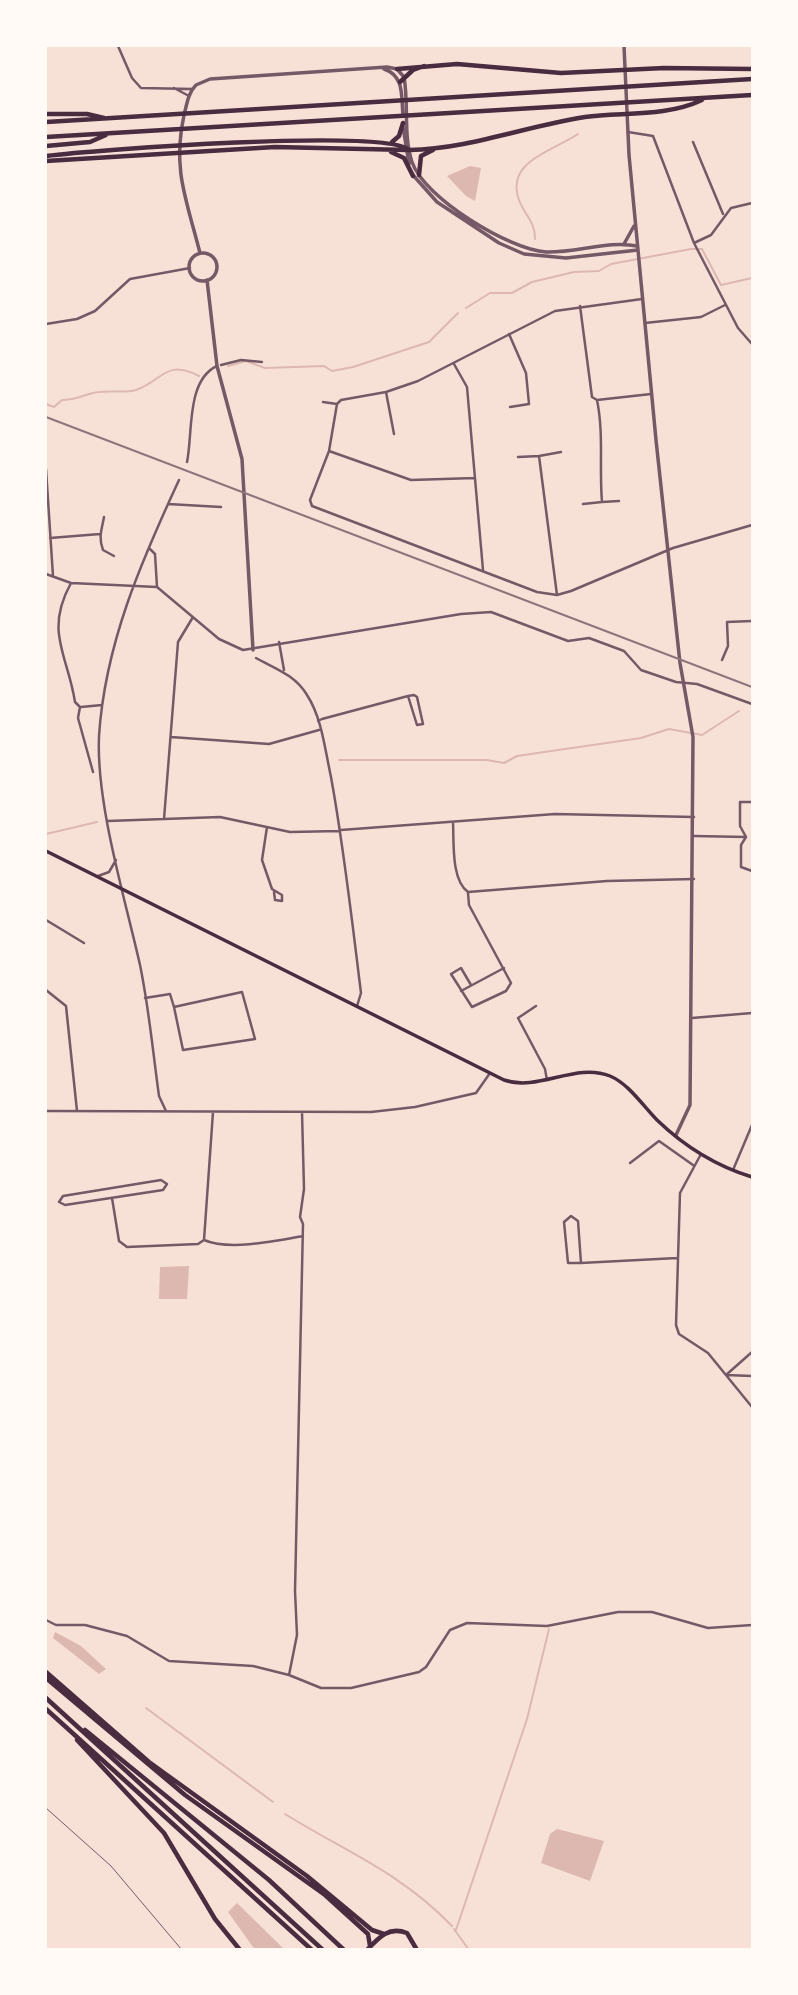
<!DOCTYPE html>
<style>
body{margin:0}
#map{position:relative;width:798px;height:1995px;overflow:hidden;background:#f7e1d7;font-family:"Source Sans 3",sans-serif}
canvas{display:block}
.frame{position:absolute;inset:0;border:47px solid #fffaf5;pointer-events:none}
</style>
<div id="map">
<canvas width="798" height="1995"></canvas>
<div class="frame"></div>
</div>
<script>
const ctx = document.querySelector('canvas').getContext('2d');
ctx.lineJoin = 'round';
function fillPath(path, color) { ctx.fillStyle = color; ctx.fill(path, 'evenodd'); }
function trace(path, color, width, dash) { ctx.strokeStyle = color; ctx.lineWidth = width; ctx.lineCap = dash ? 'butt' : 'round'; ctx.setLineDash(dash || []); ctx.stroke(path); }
fillPath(new Path2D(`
 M 470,166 L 481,168 L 475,201 L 466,196 L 447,176 Z
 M 189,1266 L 187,1299 L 159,1299 L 160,1267 Z
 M 55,1632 L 81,1646 L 106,1669 L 99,1674 L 53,1638 Z
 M 557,1829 L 604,1841 L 590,1881 L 541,1863 L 550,1834 Z
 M 237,1903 L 284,1949 L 256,1949 L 253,1947 L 228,1912 Z`), '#dcb8b0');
trace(new Path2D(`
 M 535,239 C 535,221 525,216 519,200 C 505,161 553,151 578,134
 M 466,308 L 490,293 L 512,293 L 532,282 L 574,272 L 599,271 L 611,264 L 691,249 L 702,249 L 721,285 L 752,278
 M 228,366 L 246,361 L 265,368 L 324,366 L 332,371 L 353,367 L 429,342 L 458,313
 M 46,404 L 54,407 L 62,400 C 75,400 81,396 93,393 C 106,389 121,394 136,390 C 164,380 165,359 199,376
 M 339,760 L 487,760 L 504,763 L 517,756 L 641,738 L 669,729 L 702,735 L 739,711
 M 46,834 L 97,822
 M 146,1708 L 273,1802
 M 285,1814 C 346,1852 400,1872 452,1926
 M 454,1929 L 469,1950
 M 456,1930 L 527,1719 L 549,1629`), '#dcb8b0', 2);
trace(new Path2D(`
 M 46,1808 L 111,1866 L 182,1950`), '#755966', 1);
trace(new Path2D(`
 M 118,46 L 132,78 L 141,88 L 192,89
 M 174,88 L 189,96
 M 628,132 L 653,136 L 694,243 L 738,328 L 752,344
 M 693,142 L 723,214
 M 694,243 L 711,235 L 731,208 L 752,203
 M 580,306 L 592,397 L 597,400 L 651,394
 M 645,323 L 701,317 L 725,305
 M 46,324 L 77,319 L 95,311 L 130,279 L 190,268
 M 509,334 L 526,373 L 529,404 L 510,407
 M 454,364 L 467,387 L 483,570
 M 221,365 L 241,360 L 262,362
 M 386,392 L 394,434
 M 323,402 L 337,404 L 341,400 L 386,392 L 418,381 L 555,311 L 642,299
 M 337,404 L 329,451 L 310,500 L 312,506 L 537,592 L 557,595 L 571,591 L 673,548 L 752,525
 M 329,451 L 411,480 L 475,478
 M 539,456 L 561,452
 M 518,457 L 539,456 L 557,595
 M 187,462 C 193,434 186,380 217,366
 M 46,469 L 53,576
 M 602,502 L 619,501
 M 168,504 L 221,507
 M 583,504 L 602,502 C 599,468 604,434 597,400
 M 104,517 C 102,529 98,537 103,550 L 114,556
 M 50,538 L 100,534
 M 150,549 L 155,554 L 157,587
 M 46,574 L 71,583 L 157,587 L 219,639 L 243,650 L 461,614 L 491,612 L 568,641 L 589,638 L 624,651 L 641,670 L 676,682 L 697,684 L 752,704
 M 71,583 C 44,632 68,655 75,702 L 80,707 L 78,718 L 93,772
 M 279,642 L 284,670
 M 256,658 C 276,669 295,675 307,695 C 322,718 325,750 331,777 C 344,848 352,921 361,993 L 357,1006
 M 722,660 L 728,646 L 727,622 L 752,621
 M 81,707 L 102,705
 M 318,721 L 322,719 L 408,696 L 414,695 L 417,697 L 423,724 L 417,725 L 408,696
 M 171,737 L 269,744 L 319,730
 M 164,819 L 178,642 L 193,617
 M 108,821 L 220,817 L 290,832 L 340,831
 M 453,822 C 454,842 451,880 468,892
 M 267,827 L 262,860 L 272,889 L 282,895 L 282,901 L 275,900 L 274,892
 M 341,830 L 555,814 L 694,817
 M 694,836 L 746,837 L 741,845 L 741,867 L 752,871
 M 746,837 L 740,826 L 740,802 L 752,802
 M 98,876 L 109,872 L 116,860
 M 468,892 L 607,881 L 694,879
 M 468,893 L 469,905 L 511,983 L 506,991 L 472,1007 L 451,974 L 461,968 L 471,985
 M 46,920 L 84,943
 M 46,990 L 66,1006 L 77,1111
 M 461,991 L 504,968
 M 145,998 L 170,994 L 174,1007 L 242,992 L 255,1039 L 183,1050 L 174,1007
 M 536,1006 L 518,1018 L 545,1069 L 547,1080
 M 692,1018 L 752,1013
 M 46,1111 L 371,1112 L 415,1107 L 476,1093 L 490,1073
 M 166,1111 L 159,1096 C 153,1053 149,1008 140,965 C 125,898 96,804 99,736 C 105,644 141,562 179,480
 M 701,1154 L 680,1193 L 676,1325 L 679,1334 L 708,1353 L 752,1407
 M 630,1163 L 659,1141 L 693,1165
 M 733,1170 L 752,1125
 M 161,1180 L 167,1184 L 163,1190 L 65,1205 L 59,1202 L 63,1196 Z
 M 112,1198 L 119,1241 L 127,1247 L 198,1244 L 204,1240 C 229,1251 276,1241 303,1236
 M 204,1240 L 213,1112
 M 581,1263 L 578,1221 L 571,1216 L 564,1222 L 568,1263 L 581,1263 L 677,1258
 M 726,1375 L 752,1352
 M 726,1375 L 752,1376
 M 46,1620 L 56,1625 L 85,1625 L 127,1636 L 169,1661 L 253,1666 L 289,1675 L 321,1688 L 351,1688 L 419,1672 L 426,1667 L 450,1630 L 467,1623 L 547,1626 L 618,1612 L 652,1612 L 708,1628 L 752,1625
 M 289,1675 L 297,1635 L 295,1591 L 303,1224 L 300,1217 L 304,1189 L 302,1112`), '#755966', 2.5);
trace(new Path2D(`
 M 624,46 L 629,155 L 656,440 L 680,663 L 693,737 L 690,1105 L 676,1135
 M 384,69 C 405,76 401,97 403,115
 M 403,127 L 409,164
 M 412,174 L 437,202 L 499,243 L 524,254 L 566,258 L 638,250
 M 624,244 L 634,226
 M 200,253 C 187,201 172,170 184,115 C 187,104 188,93 196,85 L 210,79 L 387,67 L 397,69 L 404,77 C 409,105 403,135 412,162 C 424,198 510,250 546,252 C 576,253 609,240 637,246
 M189 267a14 14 0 1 1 28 0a14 14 0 1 1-28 0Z
 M 207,280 L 217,366 L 242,459 L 253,650`), '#755966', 3.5);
trace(new Path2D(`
 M 46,851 L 504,1080 C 539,1092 575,1062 610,1076 C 629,1084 643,1106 657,1120 C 685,1147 716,1166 752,1177`), '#4a2c40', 3.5);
trace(new Path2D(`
 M 392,142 L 399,136 L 403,123
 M 391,152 L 404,158 L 413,176
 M 46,156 C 92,150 386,128 409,150
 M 46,161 L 275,147 L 408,150
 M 46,1672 L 149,1762 L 307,1876 L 372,1930 L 384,1934
 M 46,1678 L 185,1795 L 325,1895 L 368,1934 L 370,1946
 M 367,1950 C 379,1937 389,1926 407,1933 L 417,1950`), '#4a2c40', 4.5);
trace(new Path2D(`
 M 397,69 L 457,64 L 561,73 L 664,68 L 752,69
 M 400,82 L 413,70 L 424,66
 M 46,114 L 87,114 L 104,118
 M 46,122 L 752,79
 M 46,137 L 752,95
 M 46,146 L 90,142 L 106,135
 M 409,150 C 469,149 526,126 585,117 C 623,112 666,117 702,100
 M 419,175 L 421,156 L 433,150
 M 46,1698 L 323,1950
 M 46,1709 L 312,1950
 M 85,1730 L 269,1880 L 344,1950
 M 77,1740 L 164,1833 L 215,1919 L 240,1950`), '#4a2c40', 4.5);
trace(new Path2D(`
 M 46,417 L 752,687`), '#8f747c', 2);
</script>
